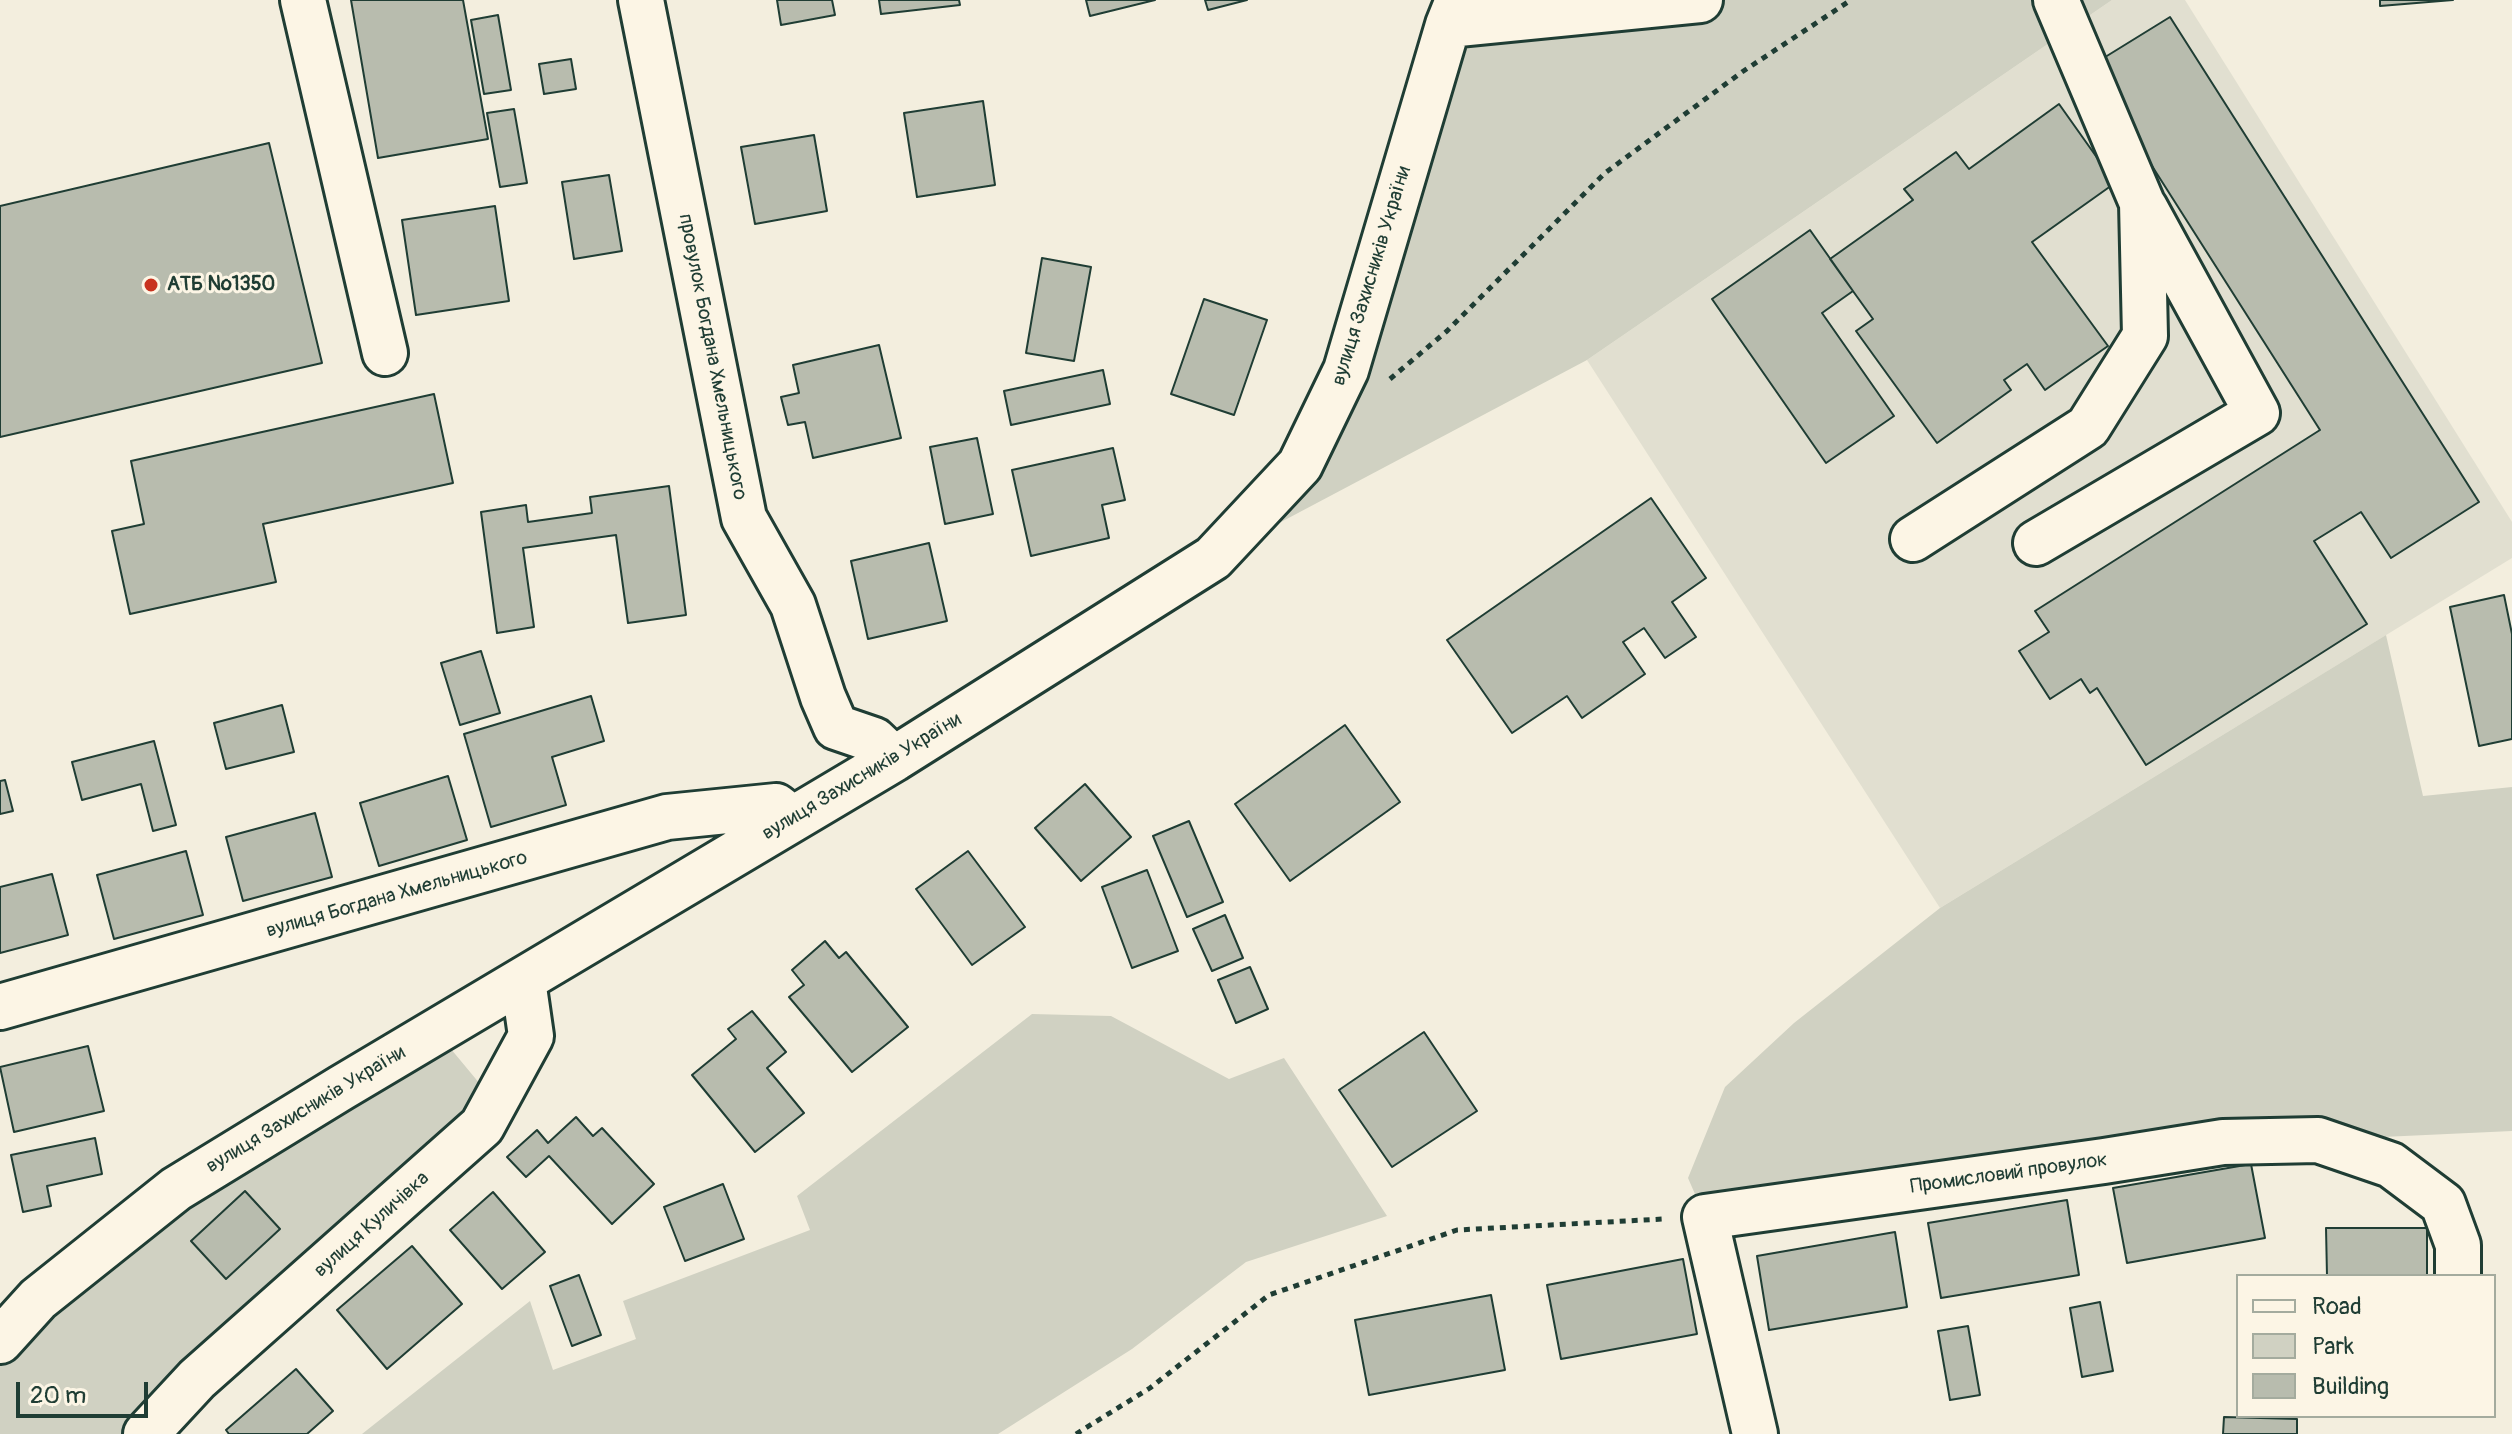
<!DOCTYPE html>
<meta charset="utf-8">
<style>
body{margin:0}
#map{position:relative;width:2512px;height:1434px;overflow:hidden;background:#f3eede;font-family:Pangolin,sans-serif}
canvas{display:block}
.legend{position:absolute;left:2236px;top:1274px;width:260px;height:144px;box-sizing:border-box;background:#fcf5e5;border:2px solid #a4ab9e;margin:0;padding:10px 14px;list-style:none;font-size:24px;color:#1f3d34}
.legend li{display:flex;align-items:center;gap:16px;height:40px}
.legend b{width:40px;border:2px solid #a4ab9e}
.scale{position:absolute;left:16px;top:1382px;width:132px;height:36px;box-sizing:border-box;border:4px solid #1f3d34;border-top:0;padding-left:10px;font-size:24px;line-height:28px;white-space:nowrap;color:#1f3d34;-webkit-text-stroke:6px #fcf5e5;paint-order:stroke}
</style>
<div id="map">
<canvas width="2512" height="1434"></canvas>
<ul class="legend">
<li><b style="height:10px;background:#fcf5e5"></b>Road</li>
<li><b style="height:22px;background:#d0d1c2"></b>Park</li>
<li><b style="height:22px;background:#b8bcae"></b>Building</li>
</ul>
<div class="scale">20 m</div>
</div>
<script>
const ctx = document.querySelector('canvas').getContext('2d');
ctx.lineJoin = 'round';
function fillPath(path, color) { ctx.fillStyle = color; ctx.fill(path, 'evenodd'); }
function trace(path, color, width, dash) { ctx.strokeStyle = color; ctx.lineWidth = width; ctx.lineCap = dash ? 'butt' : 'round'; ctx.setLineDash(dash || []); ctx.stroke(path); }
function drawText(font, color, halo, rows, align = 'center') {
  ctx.font = font + ' Pangolin,sans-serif'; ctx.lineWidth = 6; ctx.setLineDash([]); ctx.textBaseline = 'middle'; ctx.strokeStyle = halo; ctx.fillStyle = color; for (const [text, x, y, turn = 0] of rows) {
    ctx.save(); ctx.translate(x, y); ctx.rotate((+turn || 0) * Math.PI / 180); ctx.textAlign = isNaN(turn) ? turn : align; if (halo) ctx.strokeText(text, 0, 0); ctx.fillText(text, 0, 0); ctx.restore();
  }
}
fillPath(new Path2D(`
 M 2112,0 L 2185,0 L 2512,522 L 2512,558 L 1940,908 L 1587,360 Z`), '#e1dfd0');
fillPath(new Path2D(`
 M 1700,0 L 2112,0 L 1587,360 L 1213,558 L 1300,465 L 1448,25 Z
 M 2386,635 L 2423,796 L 2512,787 L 2512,1131 L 2318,1140 L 1705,1217 L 1688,1178 L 1725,1087 L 1794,1023 L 1940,908 Z
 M 1032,1014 L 1111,1016 L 1229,1079 L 1284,1058 L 1387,1216 L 1246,1262 L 1132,1349 L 998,1434 L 362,1434 L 530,1301 L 553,1370 L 636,1339 L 623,1301 L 810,1230 L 797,1196 Z
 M 436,1031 L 480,1084 L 482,1126 L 156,1434 L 0,1434 L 0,1341 Z`), '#d0d1c2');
const building = new Path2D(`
 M 351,0 L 463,0 L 488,139 L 378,158 Z
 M 777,0 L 832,0 L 835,15 L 781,25 Z
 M 879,0 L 959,0 L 960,5 L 881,14 Z
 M 1086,0 L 1155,0 L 1090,16 Z
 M 1205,0 L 1247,0 L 1208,10 Z
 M 2380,0 L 2453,0 L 2380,6 Z
 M 498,15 L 511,90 L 484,94 L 471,20 Z
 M 2170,17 L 2479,502 L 2391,558 L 2361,512 L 2314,541 L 2367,624 L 2146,765 L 2097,688 L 2090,693 L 2081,679 L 2050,699 L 2019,651 L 2049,632 L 2035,611 L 2320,430 L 2089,67 Z
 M 571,59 L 576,89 L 544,94 L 539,64 Z
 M 983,101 L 995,185 L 917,197 L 904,113 Z
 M 2059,104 L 2115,183 L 2032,242 L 2108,346 L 2045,390 L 2027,364 L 2004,380 L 2011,390 L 1937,443 L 1856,331 L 1873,319 L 1830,259 L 1913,200 L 1904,189 L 1956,152 L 1969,169 Z
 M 514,109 L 527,183 L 500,187 L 487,113 Z
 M 814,135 L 827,211 L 755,224 L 741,147 Z
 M 269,143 L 322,363 L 0,437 L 0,206 Z
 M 609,175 L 622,251 L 574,259 L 562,182 Z
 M 495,206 L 509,301 L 416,315 L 402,220 Z
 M 1810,230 L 1853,291 L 1822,313 L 1894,416 L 1826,463 L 1712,299 Z
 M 1042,258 L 1091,267 L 1074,361 L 1026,353 Z
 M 1204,299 L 1267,320 L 1234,415 L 1171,394 Z
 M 879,345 L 901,438 L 813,458 L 805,422 L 788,425 L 781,397 L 799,393 L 793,365 Z
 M 1103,370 L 1110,404 L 1011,425 L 1004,391 Z
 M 434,394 L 453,483 L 263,524 L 276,582 L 130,614 L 112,531 L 144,524 L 131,461 Z
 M 977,438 L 993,514 L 945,524 L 930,447 Z
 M 1113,448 L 1125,500 L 1102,505 L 1109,538 L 1031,556 L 1012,470 Z
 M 669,486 L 686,615 L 628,623 L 616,535 L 523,548 L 534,627 L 497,633 L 481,512 L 526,505 L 528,522 L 592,513 L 590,497 Z
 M 1651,498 L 1706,578 L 1672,602 L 1696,637 L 1665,658 L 1644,628 L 1623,642 L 1645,674 L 1582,718 L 1567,696 L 1512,733 L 1447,640 Z
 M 929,543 L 947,621 L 868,639 L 851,561 Z
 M 2504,595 L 2512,634 L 2512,739 L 2479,746 L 2450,607 Z
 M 481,651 L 500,713 L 460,725 L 441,663 Z
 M 591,696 L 604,741 L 552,757 L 566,805 L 491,827 L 464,734 Z
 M 282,705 L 294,752 L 226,769 L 214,723 Z
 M 1345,725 L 1400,802 L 1290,881 L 1235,804 Z
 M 154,741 L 176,825 L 153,831 L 141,784 L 82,800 L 72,762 Z
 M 448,776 L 467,840 L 379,866 L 360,803 Z
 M 5,780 L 13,811 L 0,814 L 0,781 Z
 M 1085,784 L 1131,837 L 1081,881 L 1035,828 Z
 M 315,813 L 332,877 L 243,901 L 226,837 Z
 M 1189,821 L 1223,902 L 1187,917 L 1153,836 Z
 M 186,851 L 203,915 L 114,939 L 97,875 Z
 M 968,851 L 1025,927 L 972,965 L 916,889 Z
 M 1147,870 L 1178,951 L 1132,968 L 1102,887 Z
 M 52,874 L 68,935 L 0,953 L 0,887 Z
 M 1225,915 L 1243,958 L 1212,971 L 1193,929 Z
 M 825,941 L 839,958 L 846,952 L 908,1027 L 852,1072 L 789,997 L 804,985 L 792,970 Z
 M 1250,967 L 1268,1009 L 1236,1023 L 1218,980 Z
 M 752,1011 L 786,1052 L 767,1068 L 804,1113 L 755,1152 L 692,1075 L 736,1039 L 728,1029 Z
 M 1424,1032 L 1477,1111 L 1392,1167 L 1339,1090 Z
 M 88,1046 L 104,1111 L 14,1132 L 0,1067 Z
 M 576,1117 L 593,1136 L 602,1128 L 654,1184 L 612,1224 L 549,1156 L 526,1177 L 507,1157 L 537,1130 L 548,1143 Z
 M 95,1138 L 102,1174 L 47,1186 L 51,1206 L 23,1212 L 11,1155 Z
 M 2251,1164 L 2265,1238 L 2127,1263 L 2113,1188 Z
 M 723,1184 L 744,1239 L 685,1261 L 664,1207 Z
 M 245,1191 L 280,1229 L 226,1279 L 191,1241 Z
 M 493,1192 L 545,1252 L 502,1289 L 450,1230 Z
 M 2067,1200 L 2079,1275 L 1941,1298 L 1928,1223 Z
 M 2326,1228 L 2427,1228 L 2427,1276 L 2327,1276 Z
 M 1895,1232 L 1907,1307 L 1769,1330 L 1757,1256 Z
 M 412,1246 L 462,1304 L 387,1369 L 337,1310 Z
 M 1683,1259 L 1697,1334 L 1561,1359 L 1547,1285 Z
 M 579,1275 L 601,1335 L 572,1346 L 550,1286 Z
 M 1491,1295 L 1505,1370 L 1369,1395 L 1355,1320 Z
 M 2100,1302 L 2113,1371 L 2082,1377 L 2070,1308 Z
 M 1968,1326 L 1980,1395 L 1950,1400 L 1938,1331 Z
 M 296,1369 L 333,1411 L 307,1434 L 229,1434 L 226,1430 Z
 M 2224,1417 L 2297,1419 L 2297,1434 L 2223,1434 Z`);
fillPath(building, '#b8bcae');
trace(building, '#1f3d34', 2);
const minor = new Path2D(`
 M 303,0 L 385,353
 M 641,0 L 744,518 L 793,605 L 823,697 L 836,727 L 874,740 L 894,759
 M 1448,25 L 1700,0
 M 1913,539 L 2088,427 L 2145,336 L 2142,203 L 2056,0
 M 2036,543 L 2257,413 L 2145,208
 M 0,1007 L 667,817 L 776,806 L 793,819
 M 0,1341 L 38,1299 L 176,1189 L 341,1088 L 894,759 L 1213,558 L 1300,465 L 1346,370 L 1448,25 L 1458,0
 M 146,1434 L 197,1379 L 482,1126 L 531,1036 L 523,980
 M 1755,1434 L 1705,1217 L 2104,1161 L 2223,1142 L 2318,1140 L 2391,1165 L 2443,1204 L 2458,1245 L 2458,1276`);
trace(minor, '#1f3d34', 50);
trace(new Path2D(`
 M 1390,379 L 1447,331 L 1605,173 L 1742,72 L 1851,0
 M 1076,1434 L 1150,1388 L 1269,1295 L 1457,1230 L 1663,1219`), '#1f3d34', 5, [6, 6]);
trace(minor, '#fcf5e5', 44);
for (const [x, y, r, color] of [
 [151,285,8,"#c8321e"]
]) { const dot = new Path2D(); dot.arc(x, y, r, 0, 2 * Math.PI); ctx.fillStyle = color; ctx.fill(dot); trace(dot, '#fcf5e5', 3); }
drawText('20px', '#1f3d34', '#fcf5e5', [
 ["вулиця Захисників України",1372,276,-73],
 ["провулок Богдана Хмельницького",712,357,79],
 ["вулиця Захисників України",862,777,-31],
 ["вулиця Богдана Хмельницького",397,895,-16],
 ["вулиця Захисників України",306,1110,-31],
 ["Промисловий провулок",2009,1174,-8],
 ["вулиця Куличівка",372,1225,-42]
]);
drawText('bold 20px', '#1f3d34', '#fcf5e5', [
 ["АТБ №1350",167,285]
], 'left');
</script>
